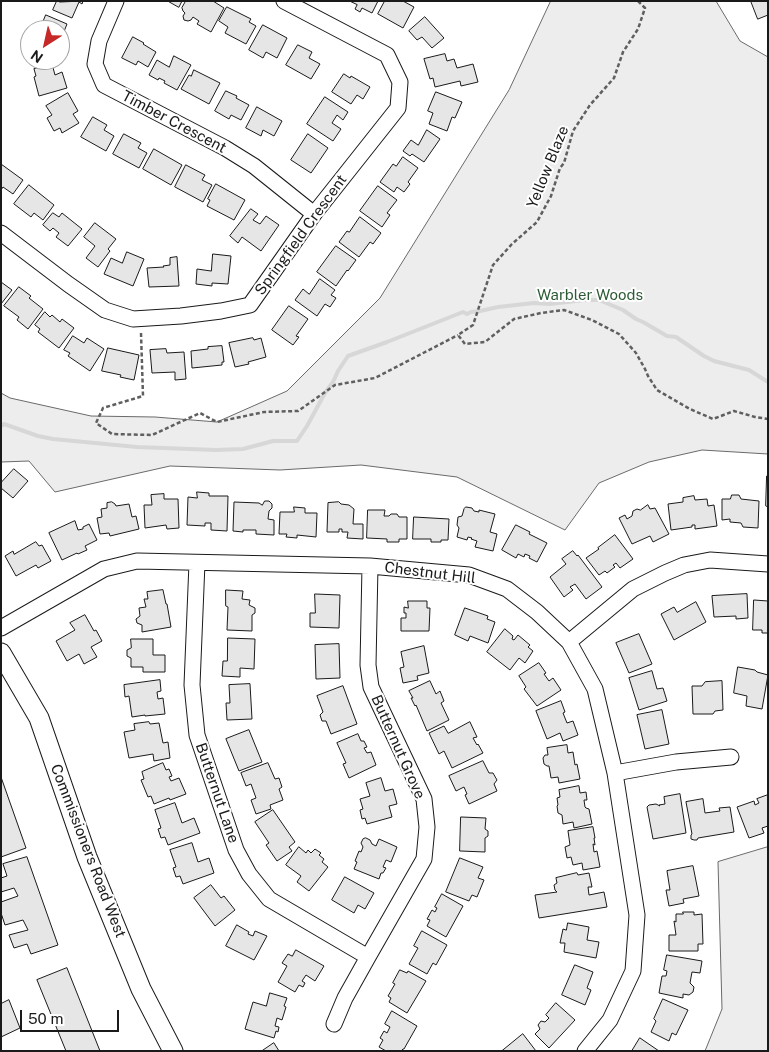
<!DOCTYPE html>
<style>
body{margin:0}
#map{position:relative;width:769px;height:1052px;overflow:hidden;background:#fff;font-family:"Public Sans",sans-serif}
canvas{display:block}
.frame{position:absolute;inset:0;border:2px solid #1a1a1a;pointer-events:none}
.north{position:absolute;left:20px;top:20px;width:50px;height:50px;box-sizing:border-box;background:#fff;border:1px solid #a3a3a3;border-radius:50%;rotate:215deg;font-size:14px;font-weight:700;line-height:20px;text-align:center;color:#1a1a1a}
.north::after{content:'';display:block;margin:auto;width:18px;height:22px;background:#c62828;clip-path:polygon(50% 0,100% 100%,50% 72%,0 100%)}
.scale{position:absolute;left:20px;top:1010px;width:99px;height:22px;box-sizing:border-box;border:2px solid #1a1a1a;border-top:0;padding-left:6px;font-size:15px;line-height:18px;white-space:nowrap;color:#1a1a1a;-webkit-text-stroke:4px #fff;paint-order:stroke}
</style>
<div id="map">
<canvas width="769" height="1052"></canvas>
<div class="frame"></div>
<div class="north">N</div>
<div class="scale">50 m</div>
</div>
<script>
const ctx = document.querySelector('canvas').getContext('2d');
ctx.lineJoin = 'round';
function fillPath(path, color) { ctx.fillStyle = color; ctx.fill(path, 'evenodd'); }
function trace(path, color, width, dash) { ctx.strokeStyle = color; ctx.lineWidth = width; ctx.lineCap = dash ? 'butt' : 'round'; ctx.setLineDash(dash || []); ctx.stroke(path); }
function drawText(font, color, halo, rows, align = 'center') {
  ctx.font = font + ' "Public Sans",sans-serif'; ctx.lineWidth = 4; ctx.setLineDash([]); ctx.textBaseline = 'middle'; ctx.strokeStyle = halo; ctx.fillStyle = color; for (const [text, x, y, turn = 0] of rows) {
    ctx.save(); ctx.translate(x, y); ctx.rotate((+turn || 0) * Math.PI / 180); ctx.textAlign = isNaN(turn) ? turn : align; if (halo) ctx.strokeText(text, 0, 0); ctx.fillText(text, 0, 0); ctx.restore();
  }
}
const built = new Path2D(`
 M 551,1 L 716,1 L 740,41 L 768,57 L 768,454 L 702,450 L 649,462 L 599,483 L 565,530 L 457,477 L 361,465 L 280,470 L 170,466 L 55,492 L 29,461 L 1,462 L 1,393 L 10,398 L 91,416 L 155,417 L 217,422 L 287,391 L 380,298 L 509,90 Z
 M 768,847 L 768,1051 L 705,1051 L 722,1009 L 718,862 Z`);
fillPath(built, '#ededed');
trace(built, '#6a6a6a', 1);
trace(new Path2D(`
 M 1,426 L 4,424 L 38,436 L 53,439 L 137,447 L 216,450 L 243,449 L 273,441 L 297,441 L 307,426 L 325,393 L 333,382 L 338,371 L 348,356 L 387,342 L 463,312 L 467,314 L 471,312 L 480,311 L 498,307 L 534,303 L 550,304 L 584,300 L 599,300 L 623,310 L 636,319 L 643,322 L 667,336 L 676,337 L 704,356 L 714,361 L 749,370 L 768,382`), '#d7d7d7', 4);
const building = new Path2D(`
 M 57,1 L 60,2 L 83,1 L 82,4 L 79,2 L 72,18 L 53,10 Z
 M 168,1 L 182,1 L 179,7 Z
 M 186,1 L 213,1 L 224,8 L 211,32 L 197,24 L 199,21 L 193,17 L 191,20 L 188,21 L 184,20 L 183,16 L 185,13 L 183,11 L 182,8 Z
 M 350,1 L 378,1 L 372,13 L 362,8 L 360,12 L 355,9 L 357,5 Z
 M 385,1 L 403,1 L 414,7 L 403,28 L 378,14 Z
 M 751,1 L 768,1 L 768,15 L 758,19 Z
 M 227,7 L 251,19 L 249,22 L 256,26 L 246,44 L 225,33 L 228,27 L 219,21 Z
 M 46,15 L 67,24 L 63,34 L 61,33 L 60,34 L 60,30 L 40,30 Z
 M 425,17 L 444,38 L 432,48 L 422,37 L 417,40 L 409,31 Z
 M 263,25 L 287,38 L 277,58 L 266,52 L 263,58 L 249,50 Z
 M 133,37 L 144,43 L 143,44 L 156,52 L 148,67 L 138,61 L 136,65 L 122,58 Z
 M 298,45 L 312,52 L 309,58 L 320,64 L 311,79 L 286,65 Z
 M 445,54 L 447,61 L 454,59 L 457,68 L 473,64 L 478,82 L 461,86 L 460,81 L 435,87 L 433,78 L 430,79 L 424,59 Z
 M 174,56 L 191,65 L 177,90 L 164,83 L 165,81 L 159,78 L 158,80 L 149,75 L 157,60 L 169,67 Z
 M 52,64 L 55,75 L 62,72 L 67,88 L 39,96 L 34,77 L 36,76 L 34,69 Z
 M 194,70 L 220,83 L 209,104 L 181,89 L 189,75 L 191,76 Z
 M 344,74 L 350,78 L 351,76 L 370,87 L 363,99 L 357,95 L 351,104 L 332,92 Z
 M 226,91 L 237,96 L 236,98 L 249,105 L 241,120 L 231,115 L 229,119 L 215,111 Z
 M 436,92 L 462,102 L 455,118 L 452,117 L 447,131 L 429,124 L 433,113 L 428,111 Z
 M 68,93 L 78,111 L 73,114 L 79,123 L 62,133 L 60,128 L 54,131 L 47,118 L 52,115 L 46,106 Z
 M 325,97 L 348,112 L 343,120 L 337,115 L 332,123 L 341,129 L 333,141 L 307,124 Z
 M 257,107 L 282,121 L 274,136 L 263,130 L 261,136 L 246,128 Z
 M 93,117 L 107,125 L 104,130 L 114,136 L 106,151 L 81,137 Z
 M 427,130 L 440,139 L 424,162 L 412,154 L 410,156 L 403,151 L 411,140 L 418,145 Z
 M 124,134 L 141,143 L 138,148 L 147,153 L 139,168 L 113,154 Z
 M 308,134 L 328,148 L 311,173 L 291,160 Z
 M 154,149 L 182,165 L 171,185 L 143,169 Z
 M 403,157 L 418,168 L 408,182 L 410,184 L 404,192 L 397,187 L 394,192 L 380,182 L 393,164 L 396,166 Z
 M 1,164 L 23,180 L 13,194 L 3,187 L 1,190 Z
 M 186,165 L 205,175 L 202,180 L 212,185 L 203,202 L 175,187 Z
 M 216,184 L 245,200 L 234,220 L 207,206 L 210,200 L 208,199 Z
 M 29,185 L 54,205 L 43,220 L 34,213 L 31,217 L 14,204 Z
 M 378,186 L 397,200 L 387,213 L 390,215 L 382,227 L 360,211 Z
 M 251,209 L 258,214 L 253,220 L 260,224 L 266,216 L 279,225 L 261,251 L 242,237 L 238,243 L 230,236 Z
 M 53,213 L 59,217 L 62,213 L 82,229 L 68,246 L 56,237 L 59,233 L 53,228 L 50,231 L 43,225 Z
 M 360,217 L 381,233 L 373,244 L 370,242 L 359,257 L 339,242 L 347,231 L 349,232 Z
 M 95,223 L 116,239 L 108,249 L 110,251 L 98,267 L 86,258 L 95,246 L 84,237 Z
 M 336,246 L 356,260 L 348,271 L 347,270 L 336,286 L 317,272 Z
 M 127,252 L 144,259 L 133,286 L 104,274 L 111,258 L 122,263 Z
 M 213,254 L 231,256 L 228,284 L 212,283 L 212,286 L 196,284 L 197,269 L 211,271 Z
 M 177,257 L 179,286 L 149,287 L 147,268 L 164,267 L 163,266 L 170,265 L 170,258 Z
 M 320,279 L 335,290 L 331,295 L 336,298 L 330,307 L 325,304 L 317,316 L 295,300 L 303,289 L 309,294 Z
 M 1,282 L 12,290 L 1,304 Z
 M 19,287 L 31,296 L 29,298 L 43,309 L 28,329 L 17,320 L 19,317 L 4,306 Z
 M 289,306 L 308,319 L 296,336 L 299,337 L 293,345 L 272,330 Z
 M 45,312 L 50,317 L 52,315 L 60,322 L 62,319 L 74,328 L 59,348 L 38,332 L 40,329 L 35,325 Z
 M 73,336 L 84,343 L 87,338 L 104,349 L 90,371 L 68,356 L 70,353 L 64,350 Z
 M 253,338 L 254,340 L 261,338 L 266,357 L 248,362 L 249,364 L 235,367 L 229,343 Z
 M 222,346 L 224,362 L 222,362 L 222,365 L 192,368 L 191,351 L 208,349 L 208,347 Z
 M 108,348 L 139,355 L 134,380 L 120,377 L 121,375 L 102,371 Z
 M 166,349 L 167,353 L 184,352 L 186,379 L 175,380 L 175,372 L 152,373 L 150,350 Z
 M 14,469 L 28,481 L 13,498 L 1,488 L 1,483 Z
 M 767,476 L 768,476 L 768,507 L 766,506 Z
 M 197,492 L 209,493 L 209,496 L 228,496 L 227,531 L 211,530 L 211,523 L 205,523 L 205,526 L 187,525 L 188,497 L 197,498 Z
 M 164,494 L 164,499 L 178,499 L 179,528 L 167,529 L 166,525 L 145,528 L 144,505 L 152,505 L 151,495 Z
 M 732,495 L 739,495 L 741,499 L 759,501 L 758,528 L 743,527 L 741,523 L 730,522 L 730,519 L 722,520 L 722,499 L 730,499 Z
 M 694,496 L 695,500 L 707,499 L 708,506 L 714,505 L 717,526 L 695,529 L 695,525 L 692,525 L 692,527 L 671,530 L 668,504 L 683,502 L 683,498 Z
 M 265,501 L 269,501 L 272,504 L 272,508 L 269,511 L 268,519 L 274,520 L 274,535 L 256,534 L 256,530 L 243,530 L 243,532 L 233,531 L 234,502 L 259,503 L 262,505 Z
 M 112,502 L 115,504 L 116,506 L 129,504 L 132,517 L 136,516 L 139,529 L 110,536 L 109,533 L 100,534 L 97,518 L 102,517 L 101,509 L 107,508 L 107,503 Z
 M 339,502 L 341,504 L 349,505 L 354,509 L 353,524 L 363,524 L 363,539 L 347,538 L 348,532 L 342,532 L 342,529 L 339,529 L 339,532 L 327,532 L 328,503 Z
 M 648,505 L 650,509 L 655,508 L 669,534 L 653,542 L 650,536 L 632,544 L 619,518 L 625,515 L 627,519 L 632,516 L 633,511 L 637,509 L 640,510 Z
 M 294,507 L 305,508 L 305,513 L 317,513 L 316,537 L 297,535 L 297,538 L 286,537 L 287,534 L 279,534 L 280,512 L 294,512 Z
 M 466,507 L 472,508 L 474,511 L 479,512 L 479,510 L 495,514 L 490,532 L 497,534 L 493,551 L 475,547 L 477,541 L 471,539 L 472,538 L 468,537 L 467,540 L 457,537 L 459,528 L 457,525 L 458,517 L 462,516 L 464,509 Z
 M 368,510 L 385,510 L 384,516 L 389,516 L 391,514 L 397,514 L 399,517 L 407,517 L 407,539 L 399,539 L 399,542 L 387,542 L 387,539 L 367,538 Z
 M 414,517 L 449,519 L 448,540 L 441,540 L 441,542 L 431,542 L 431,539 L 413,539 Z
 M 75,521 L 78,530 L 83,529 L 83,527 L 89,524 L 97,540 L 85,546 L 87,550 L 78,554 L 77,553 L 62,560 L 49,533 Z
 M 516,525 L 530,532 L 529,534 L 547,543 L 537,562 L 529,558 L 530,556 L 525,554 L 524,557 L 518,554 L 516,558 L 502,550 Z
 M 615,535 L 633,559 L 620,568 L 616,563 L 613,565 L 615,567 L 607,573 L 605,571 L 599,575 L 586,558 L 599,549 L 598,548 Z
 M 36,542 L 39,546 L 42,545 L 51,561 L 38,568 L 36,565 L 16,576 L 5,556 L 13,551 L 14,554 Z
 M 573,551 L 577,556 L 578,555 L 602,587 L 586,599 L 575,584 L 570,587 L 573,590 L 564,597 L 550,577 L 566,564 L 562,559 Z
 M 163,590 L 166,604 L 167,604 L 171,627 L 142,632 L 142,625 L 137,623 L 136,619 L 140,616 L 139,608 L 146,607 L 144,599 L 148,599 L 147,592 Z
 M 226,590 L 243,591 L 242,599 L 250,600 L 249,605 L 255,608 L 255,613 L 252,615 L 252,631 L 227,630 L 228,607 L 226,606 Z
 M 315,594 L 340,595 L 339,628 L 310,627 L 310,613 L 315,613 Z
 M 747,594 L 748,618 L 736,619 L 736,616 L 714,617 L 712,596 Z
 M 754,600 L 768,601 L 768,633 L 762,633 L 762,630 L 753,630 Z
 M 408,601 L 427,601 L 427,608 L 430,608 L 429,631 L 401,631 L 401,618 L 406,618 L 406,613 L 404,613 L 404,607 L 408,608 Z
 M 696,602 L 706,622 L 674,640 L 661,614 L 674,607 L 677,612 Z
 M 465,608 L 488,616 L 487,619 L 495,622 L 488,643 L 470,636 L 468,641 L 455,635 Z
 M 85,615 L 94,631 L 96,630 L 102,641 L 91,647 L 97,657 L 84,664 L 79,654 L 67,661 L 56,641 L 75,630 L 70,623 Z
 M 505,629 L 513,636 L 512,639 L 514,640 L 518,635 L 530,645 L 528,647 L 533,651 L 525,663 L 519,658 L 510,670 L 487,652 Z
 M 639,634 L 652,664 L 629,673 L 616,643 Z
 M 228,638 L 255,639 L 254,669 L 240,668 L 240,677 L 222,676 L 223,661 L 227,661 Z
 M 131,639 L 153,639 L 153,655 L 165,655 L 165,672 L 143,672 L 143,667 L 131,667 L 131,658 L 127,656 L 127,650 L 131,648 Z
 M 339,644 L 340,678 L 316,679 L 315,645 Z
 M 424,646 L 429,673 L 417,676 L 418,680 L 403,683 L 400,668 L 404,667 L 401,652 Z
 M 539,663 L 546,673 L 544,674 L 549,681 L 553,678 L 561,690 L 537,706 L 524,689 L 526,687 L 519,676 Z
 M 738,667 L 755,670 L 757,672 L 768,675 L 762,709 L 746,706 L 747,696 L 734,693 Z
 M 652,671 L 657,689 L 663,688 L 667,701 L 639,710 L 629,678 Z
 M 160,680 L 161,691 L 157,692 L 158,699 L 163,698 L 165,714 L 145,716 L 145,715 L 132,717 L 129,696 L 125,697 L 124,685 Z
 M 430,681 L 436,694 L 440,691 L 444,701 L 441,703 L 449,720 L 427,731 L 416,705 L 415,706 L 411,698 L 413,698 L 409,691 Z
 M 722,681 L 723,710 L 715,711 L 713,714 L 693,714 L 692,686 L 702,686 L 705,682 Z
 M 250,684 L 252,719 L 227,720 L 226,703 L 230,703 L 229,685 Z
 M 343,686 L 357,724 L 331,734 L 326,721 L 322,721 L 320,715 L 323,712 L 317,696 Z
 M 561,701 L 565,712 L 563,713 L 567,723 L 573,721 L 578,735 L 563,741 L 560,733 L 547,739 L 536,711 Z
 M 662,710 L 669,744 L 645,749 L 637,715 Z
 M 149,722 L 150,724 L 159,723 L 163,743 L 168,742 L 170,758 L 154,761 L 153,754 L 129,758 L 124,732 L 135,730 L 134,724 Z
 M 470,722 L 477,737 L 473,738 L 477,745 L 478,744 L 483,753 L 452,768 L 444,751 L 439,754 L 429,733 L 444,726 L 448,733 Z
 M 249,730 L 262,762 L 239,771 L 226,739 Z
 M 358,734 L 361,741 L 364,741 L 367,747 L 364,748 L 367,753 L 371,752 L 376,765 L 349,778 L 343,764 L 346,763 L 337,743 Z
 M 567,745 L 568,753 L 573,752 L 575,765 L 577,764 L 580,779 L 559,783 L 558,777 L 551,778 L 549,766 L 547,766 L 544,764 L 543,758 L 545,755 L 548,755 L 547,748 Z
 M 483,761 L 489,773 L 493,773 L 497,780 L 494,784 L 497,791 L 469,804 L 465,795 L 467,794 L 464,787 L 456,791 L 449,776 Z
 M 163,763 L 166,770 L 169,769 L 172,776 L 169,777 L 171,781 L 179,778 L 186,794 L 170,800 L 169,798 L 154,804 L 151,796 L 148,797 L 141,780 L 144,779 L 142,772 Z
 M 268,763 L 275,779 L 279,778 L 282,787 L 279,789 L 283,800 L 270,805 L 271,809 L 256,814 L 251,800 L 256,798 L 251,784 L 246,786 L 241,773 Z
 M 1,777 L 26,848 L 1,857 Z
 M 381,778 L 385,791 L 393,789 L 397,804 L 389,806 L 392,817 L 367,824 L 365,818 L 362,819 L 360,810 L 363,809 L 360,799 L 370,796 L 366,783 Z
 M 579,786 L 580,793 L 586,792 L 587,800 L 584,800 L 585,807 L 586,808 L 589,809 L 592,824 L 574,828 L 573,822 L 563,824 L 562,815 L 558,813 L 557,806 L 558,805 L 557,798 L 560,797 L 559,790 Z
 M 680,794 L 686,833 L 653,839 L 647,807 L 649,805 L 656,804 L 660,806 L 659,805 L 665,804 L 664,797 Z
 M 768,795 L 768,826 L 762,828 L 764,833 L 749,838 L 737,807 L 754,801 L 755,805 L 759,803 L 757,799 Z
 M 703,799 L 705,813 L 720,811 L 719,808 L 730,807 L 734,832 L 698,838 L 697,840 L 694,840 L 691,839 L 691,835 L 692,834 L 686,802 Z
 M 175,803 L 182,823 L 194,818 L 200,833 L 168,845 L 165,837 L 161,838 L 158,829 L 161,828 L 155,810 Z
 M 273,810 L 295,842 L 289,847 L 292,851 L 277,861 L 266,845 L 269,843 L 255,822 Z
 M 461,817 L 486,818 L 485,829 L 488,831 L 488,836 L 485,838 L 485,852 L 460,851 Z
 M 593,827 L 595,838 L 594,838 L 595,845 L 593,844 L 594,852 L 597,851 L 600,867 L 583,870 L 582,863 L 573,865 L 571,857 L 567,858 L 565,847 L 570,845 L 568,831 Z
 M 366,838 L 370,840 L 372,844 L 376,846 L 379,839 L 397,847 L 391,862 L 386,860 L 383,867 L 386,868 L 383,873 L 381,873 L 379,879 L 354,869 L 357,862 L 355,861 L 359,851 L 361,852 L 363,847 L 361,843 L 363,839 Z
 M 192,843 L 198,862 L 209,858 L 214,873 L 183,884 L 180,876 L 176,877 L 173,868 L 176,867 L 170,850 Z
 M 299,847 L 306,853 L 308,850 L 311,853 L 315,849 L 321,853 L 319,855 L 324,859 L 322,862 L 328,867 L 309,891 L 297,882 L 301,876 L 286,865 Z
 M 27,857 L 58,945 L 31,954 L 27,944 L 14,948 L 9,935 L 28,930 L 23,920 L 5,925 L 1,913 L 1,902 L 18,896 L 14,888 L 1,892 L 1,878 L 7,876 L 3,864 Z
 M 460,858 L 483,867 L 478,878 L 484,880 L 477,897 L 472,895 L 469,901 L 446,892 Z
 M 693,866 L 699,896 L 683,899 L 684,903 L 669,906 L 666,890 L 670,890 L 667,871 Z
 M 577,873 L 578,875 L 589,873 L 592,887 L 588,887 L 589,895 L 604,892 L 607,907 L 539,918 L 535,895 L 557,892 L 555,890 L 554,885 L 557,883 L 556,878 Z
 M 345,877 L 374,893 L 365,909 L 358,905 L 354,913 L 332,900 Z
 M 211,885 L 221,898 L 224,896 L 235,910 L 215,926 L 194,898 Z
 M 442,894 L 463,906 L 446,937 L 427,926 L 430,920 L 427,919 L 432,910 L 435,912 L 437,908 L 435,907 Z
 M 683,912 L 694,912 L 694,915 L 702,914 L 703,944 L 698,944 L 698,951 L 669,951 L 669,935 L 676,935 L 674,921 L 676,922 L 676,914 L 683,914 Z
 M 568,923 L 589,927 L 587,940 L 599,942 L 596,958 L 564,952 L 565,943 L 560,943 L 563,929 L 566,930 Z
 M 237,925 L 249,932 L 248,934 L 253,936 L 255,931 L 267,936 L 254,960 L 226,946 Z
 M 422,931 L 447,945 L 436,965 L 433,963 L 427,974 L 409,964 L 418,948 L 414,946 Z
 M 296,950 L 324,966 L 315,981 L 306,975 L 302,981 L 305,983 L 303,987 L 299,985 L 295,992 L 278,982 L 287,966 L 282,963 L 288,954 L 292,956 Z
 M 667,955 L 702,961 L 700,973 L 692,972 L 690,983 L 694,987 L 693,992 L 689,995 L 683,994 L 683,998 L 659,993 L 662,976 L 666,976 L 667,971 L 664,970 Z
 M 575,965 L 593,972 L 587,988 L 591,990 L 585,1005 L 562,995 Z
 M 67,968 L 100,1051 L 66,1051 L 37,980 Z
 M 400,970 L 407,973 L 408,971 L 426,981 L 407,1013 L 389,1002 L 391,998 L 388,996 L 395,984 L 393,983 Z
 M 270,993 L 287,998 L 284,1006 L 286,1007 L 282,1020 L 277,1018 L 275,1026 L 279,1027 L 278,1032 L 276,1031 L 274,1038 L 245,1029 L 253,1002 L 266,1006 Z
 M 663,999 L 688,1010 L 676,1035 L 672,1033 L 669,1041 L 651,1032 L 656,1021 L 654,1019 Z
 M 9,1000 L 20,1028 L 1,1037 L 1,1004 Z
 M 556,1003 L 575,1020 L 549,1048 L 535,1034 L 540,1029 L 538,1025 L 541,1021 L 545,1022 L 549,1018 L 546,1015 Z
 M 392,1011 L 417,1026 L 404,1049 L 403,1049 L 401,1051 L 386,1051 L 379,1047 L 383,1040 L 380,1038 L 384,1031 L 387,1033 L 390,1027 L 385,1024 Z
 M 523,1034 L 536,1051 L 502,1051 Z
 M 640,1038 L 659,1051 L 632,1051 Z
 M 274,1043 L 279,1051 L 262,1051 Z`);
fillPath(building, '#e6e6e6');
trace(building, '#1a1a1a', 1);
const minor = new Path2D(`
 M 116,1 L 99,41 L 95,64 L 104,85 L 225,148 L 254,166 L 314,214
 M 1,233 L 68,284 L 105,310 L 133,319 L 181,316 L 221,311 L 250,305 L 314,214 L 398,108 L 400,82 L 387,55 L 284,1
 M 197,563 L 192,685 L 197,735 L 236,850 L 249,874 L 269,899 L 368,957
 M 1,628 L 104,569 L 137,561 L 370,566 L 469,575 L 507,589 L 537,612 L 569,642 L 595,689 L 615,773 L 637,915 L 633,971 L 610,1020 L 585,1051
 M 569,642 L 633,589 L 665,573 L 684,565 L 710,560 L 768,564
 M 615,773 L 676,762 L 731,757
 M 334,1024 L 345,998 L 368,957 L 424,859 L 427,827 L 424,799 L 371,687 L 368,665 L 370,566`);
const major = new Path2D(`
 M 1,653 L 39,718 L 87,857 L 141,989 L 173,1051`);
trace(minor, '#1a1a1a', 17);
trace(major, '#1a1a1a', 21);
trace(new Path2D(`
 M 638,1 L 645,8 L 638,29 L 623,52 L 614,78 L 590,105 L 573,131 L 564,163 L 560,168 L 551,196 L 537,222 L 512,244 L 493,265 L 473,325 L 458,335 L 465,344 L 485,342 L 514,319 L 541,313 L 564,310 L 592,320 L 619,334 L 636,353 L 645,369 L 648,376 L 657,390 L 690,409 L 713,419 L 734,411 L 755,417 L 768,419
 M 141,333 L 143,396 L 103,408 L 96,423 L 112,434 L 152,435 L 200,413 L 217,422 L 264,412 L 298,411 L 335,385 L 375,378 L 458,335`), '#5f5f5f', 2.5, [4, 2.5]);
trace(minor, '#fff', 15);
trace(major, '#fff', 19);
drawText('15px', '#1a1a1a', '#fff', [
 ["Timber Crescent",174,122,28],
 ["Yellow Blaze",548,167,-68],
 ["Springfield Crescent",301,235,-54],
 ["Chestnut Hill",430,573,7],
 ["Butternut Grove",398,747,66],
 ["Butternut Lane",217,793,71],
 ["Commissioners Road West",88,851,69]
]);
drawText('15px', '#2b5a34', '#fff', [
 ["Warbler Woods",590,295]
]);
</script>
